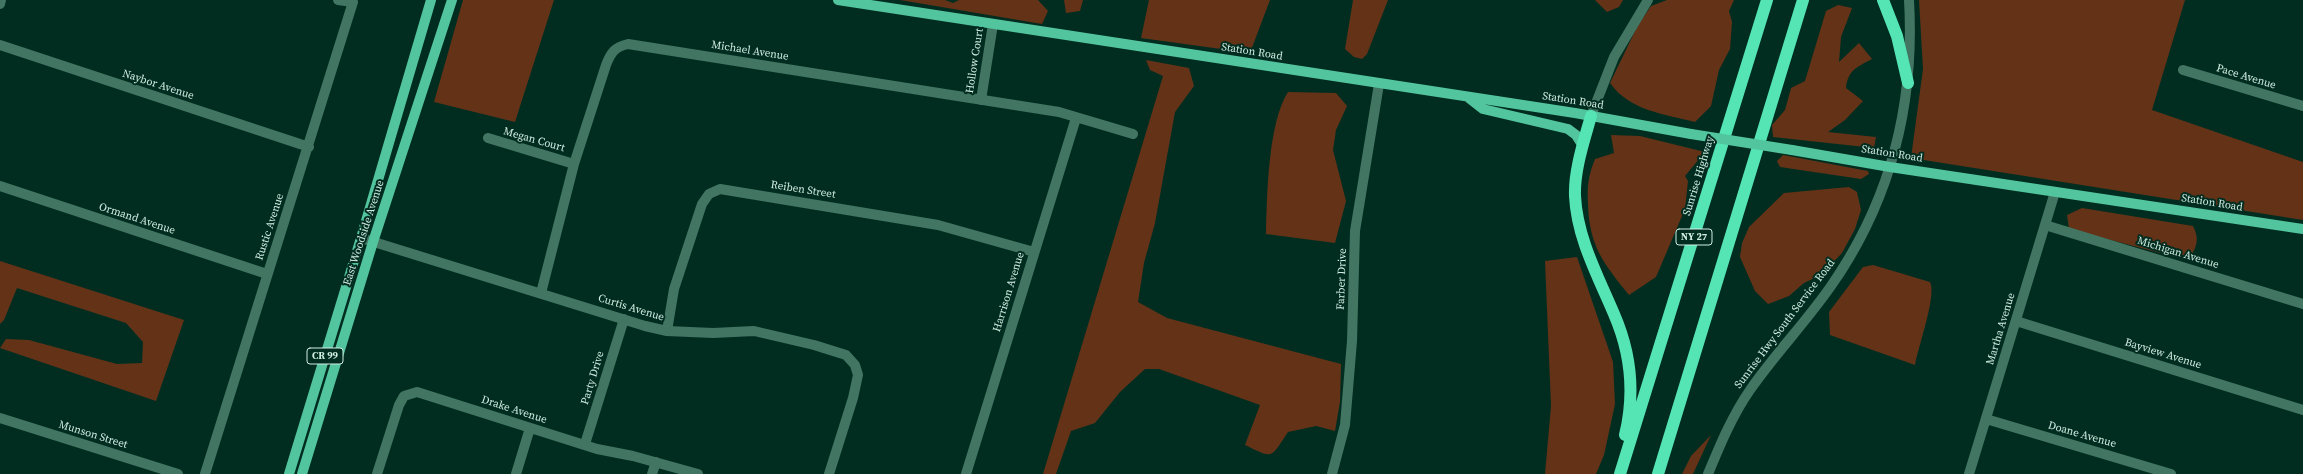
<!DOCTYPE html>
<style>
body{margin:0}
canvas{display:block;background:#002d20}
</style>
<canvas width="2303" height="474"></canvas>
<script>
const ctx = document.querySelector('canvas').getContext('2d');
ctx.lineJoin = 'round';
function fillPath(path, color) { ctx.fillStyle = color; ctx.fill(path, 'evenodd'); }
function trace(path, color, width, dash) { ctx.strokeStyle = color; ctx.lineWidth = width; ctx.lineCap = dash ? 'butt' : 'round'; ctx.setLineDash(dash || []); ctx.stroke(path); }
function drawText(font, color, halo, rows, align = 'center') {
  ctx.font = font + ' "Source Serif 4",serif'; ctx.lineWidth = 4; ctx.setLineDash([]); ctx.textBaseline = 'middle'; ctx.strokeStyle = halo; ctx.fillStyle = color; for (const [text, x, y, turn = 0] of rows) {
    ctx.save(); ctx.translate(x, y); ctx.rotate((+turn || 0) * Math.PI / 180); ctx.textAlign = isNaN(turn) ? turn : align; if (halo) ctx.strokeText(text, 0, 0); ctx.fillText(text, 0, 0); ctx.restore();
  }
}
fillPath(new Path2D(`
 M 463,0 L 554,0 L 515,122 L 434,102 Z
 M 900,0 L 945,0 L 953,3 L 959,0 L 1038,0 L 1048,11 L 1042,24 Z
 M 1064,0 L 1083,0 L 1080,11 L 1066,13 Z
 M 1149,0 L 1270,0 L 1250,53 L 1141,38 Z
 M 1353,0 L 1388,0 L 1367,54 L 1362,59 L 1354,57 L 1345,49 Z
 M 1595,0 L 1623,0 L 1619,7 L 1607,12 Z
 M 1667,0 L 1734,0 L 1729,11 L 1732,22 L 1730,49 L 1719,70 L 1711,106 L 1695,122 C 1664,114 1630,111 1610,83 L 1637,27 L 1651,6 Z
 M 1919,0 L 2185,0 L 2152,110 L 2303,162 L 2303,220 L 1911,158 L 1923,69 Z
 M 1838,5 L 1852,8 L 1841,37 L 1839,62 L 1859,43 L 1872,59 C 1857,67 1848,70 1846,88 L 1863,101 L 1845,120 L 1828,132 L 1876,137 L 1874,148 L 1773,137 L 1772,125 L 1785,110 L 1791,88 L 1805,81 L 1826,11 Z
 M 1146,60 L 1189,68 L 1194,86 L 1175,112 L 1155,223 L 1144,263 L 1138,302 L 1167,318 L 1341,364 L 1340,402 L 1335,431 L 1316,426 L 1288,432 C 1270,459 1274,459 1245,445 L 1260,405 L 1159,369 L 1145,369 L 1120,392 L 1095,423 L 1071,431 L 1056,474 L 1043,474 L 1163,76 L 1150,70 Z
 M 1288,92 L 1336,93 L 1347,106 L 1336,130 L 1333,150 L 1346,201 L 1335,243 L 1266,234 C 1267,196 1268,123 1288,92 Z
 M 1611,135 L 1640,136 L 1705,152 L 1685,176 L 1688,181 L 1685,209 L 1656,277 L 1629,295 C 1604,264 1589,246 1588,204 C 1587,186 1588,177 1595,159 L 1614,153 Z
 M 1783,155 L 1868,171 L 1869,174 L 1861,179 L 1780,167 L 1777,161 Z
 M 1849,187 L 1857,192 L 1861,210 L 1855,229 L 1842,253 L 1821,275 L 1804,283 L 1789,296 L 1768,304 L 1755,291 L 1740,257 L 1742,243 L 1749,227 L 1784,193 Z
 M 2082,208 L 2193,226 C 2200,239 2197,249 2187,260 L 2069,229 L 2067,215 Z
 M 1577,257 L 1613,362 L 1615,404 L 1604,455 L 1596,474 L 1545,474 L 1551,406 L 1545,261 Z
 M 0,261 L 184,320 L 156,401 L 0,348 L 6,339 L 29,340 L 117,364 L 142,363 L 143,342 L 126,323 L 17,288 L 4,320 L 0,324 Z
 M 1873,265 L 1930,282 C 1937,295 1918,347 1915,365 L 1830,335 L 1829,312 L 1863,267 Z
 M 1711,435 L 1693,474 L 1682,474 L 1691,456 Z`), '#633217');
trace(new Path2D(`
 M 0,4 L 1,0
 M 0,45 L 309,147
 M 2183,70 L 2303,106
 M 981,100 L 993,24
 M 1591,116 L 1614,57 L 1648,0
 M 488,138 L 574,164
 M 0,186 L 267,274
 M 2045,225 L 2303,304
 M 361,238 L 645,326 L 667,331 L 713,333 L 754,331 L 814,345 L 846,355 L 855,365 L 858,375 L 853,398 L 829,474
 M 541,293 L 574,164 L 606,65 C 611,52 615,47 628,44 L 1059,112 L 1133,134
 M 2016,321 L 2303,410
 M 667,331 L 674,289 L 702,204 L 709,194 L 720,189 L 938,225 L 1034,252
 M 0,418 L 178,474
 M 1986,419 L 2171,474
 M 585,444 L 624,319
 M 205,474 L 353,2 L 338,0
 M 377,474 L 399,405 L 404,396 L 417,392 L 597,449 L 633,456 L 698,474
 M 516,474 L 530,428
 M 652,474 L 656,462
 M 966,474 L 1076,118
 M 1332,474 L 1345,425 L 1352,341 L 1355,231 L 1379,84
 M 1708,474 C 1720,445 1732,416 1750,390 C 1775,354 1806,322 1831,286 C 1891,200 1915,104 1909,0
 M 1969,474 L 2055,192`), '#427562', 10);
trace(new Path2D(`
 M 838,0 L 1575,113 L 1691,134
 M 1469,98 L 1483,109 L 1568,129 L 1576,135 L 1583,146
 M 1792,150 L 1890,167 L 2303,229
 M 289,474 L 361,238 L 431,0
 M 302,474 L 373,242 L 452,0`), '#52c59e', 10);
trace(new Path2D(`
 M 1883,0 L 1897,36 L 1908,83
 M 1591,116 C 1584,141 1574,170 1575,196 C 1577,238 1598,276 1614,314 C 1631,353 1635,394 1625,435
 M 1620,474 L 1767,0
 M 1658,474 L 1803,0`), '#55e5b5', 12);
trace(new Path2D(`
 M 1691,134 L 1792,150`), '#52c59e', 10);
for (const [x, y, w] of [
 [1694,237,36],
 [325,356,36]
]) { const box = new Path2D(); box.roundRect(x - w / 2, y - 8, w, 16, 3); ctx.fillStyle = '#002d20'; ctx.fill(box); trace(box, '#d2eee2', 1); }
drawText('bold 10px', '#d2eee2', null, [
 ["NY 27",1694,237],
 ["CR 99",325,356]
]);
drawText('11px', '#d2eee2', '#002d20', [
 ["Michael Avenue",750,51,9],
 ["Station Road",1252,52,9],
 ["Hollow Court",975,61,-81],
 ["Pace Avenue",2246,77,17],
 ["Naybor Avenue",158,85,18],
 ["Station Road",1573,101,9],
 ["Megan Court",534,140,16],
 ["Station Road",1892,154,9],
 ["Sunrise Highway",1699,176,-73],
 ["Reiben Street",803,190,9],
 ["Station Road",2212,203,9],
 ["Ormand Avenue",137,219,18],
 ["Rustic Avenue",270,227,-72],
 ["East Woodside Avenue",364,233,-72],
 ["Michigan Avenue",2178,253,17],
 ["Farber Drive",1342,279,-88],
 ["Harrison Avenue",1009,292,-73],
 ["Curtis Avenue",631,308,17],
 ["Sunrise Hwy South Service Road",1785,324,-53],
 ["Martha Avenue",2001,329,-73],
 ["Bayview Avenue",2163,354,17],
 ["Party Drive",593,378,-73],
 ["Drake Avenue",514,410,18],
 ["Munson Street",93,435,17],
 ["Doane Avenue",2082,435,16]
]);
</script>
